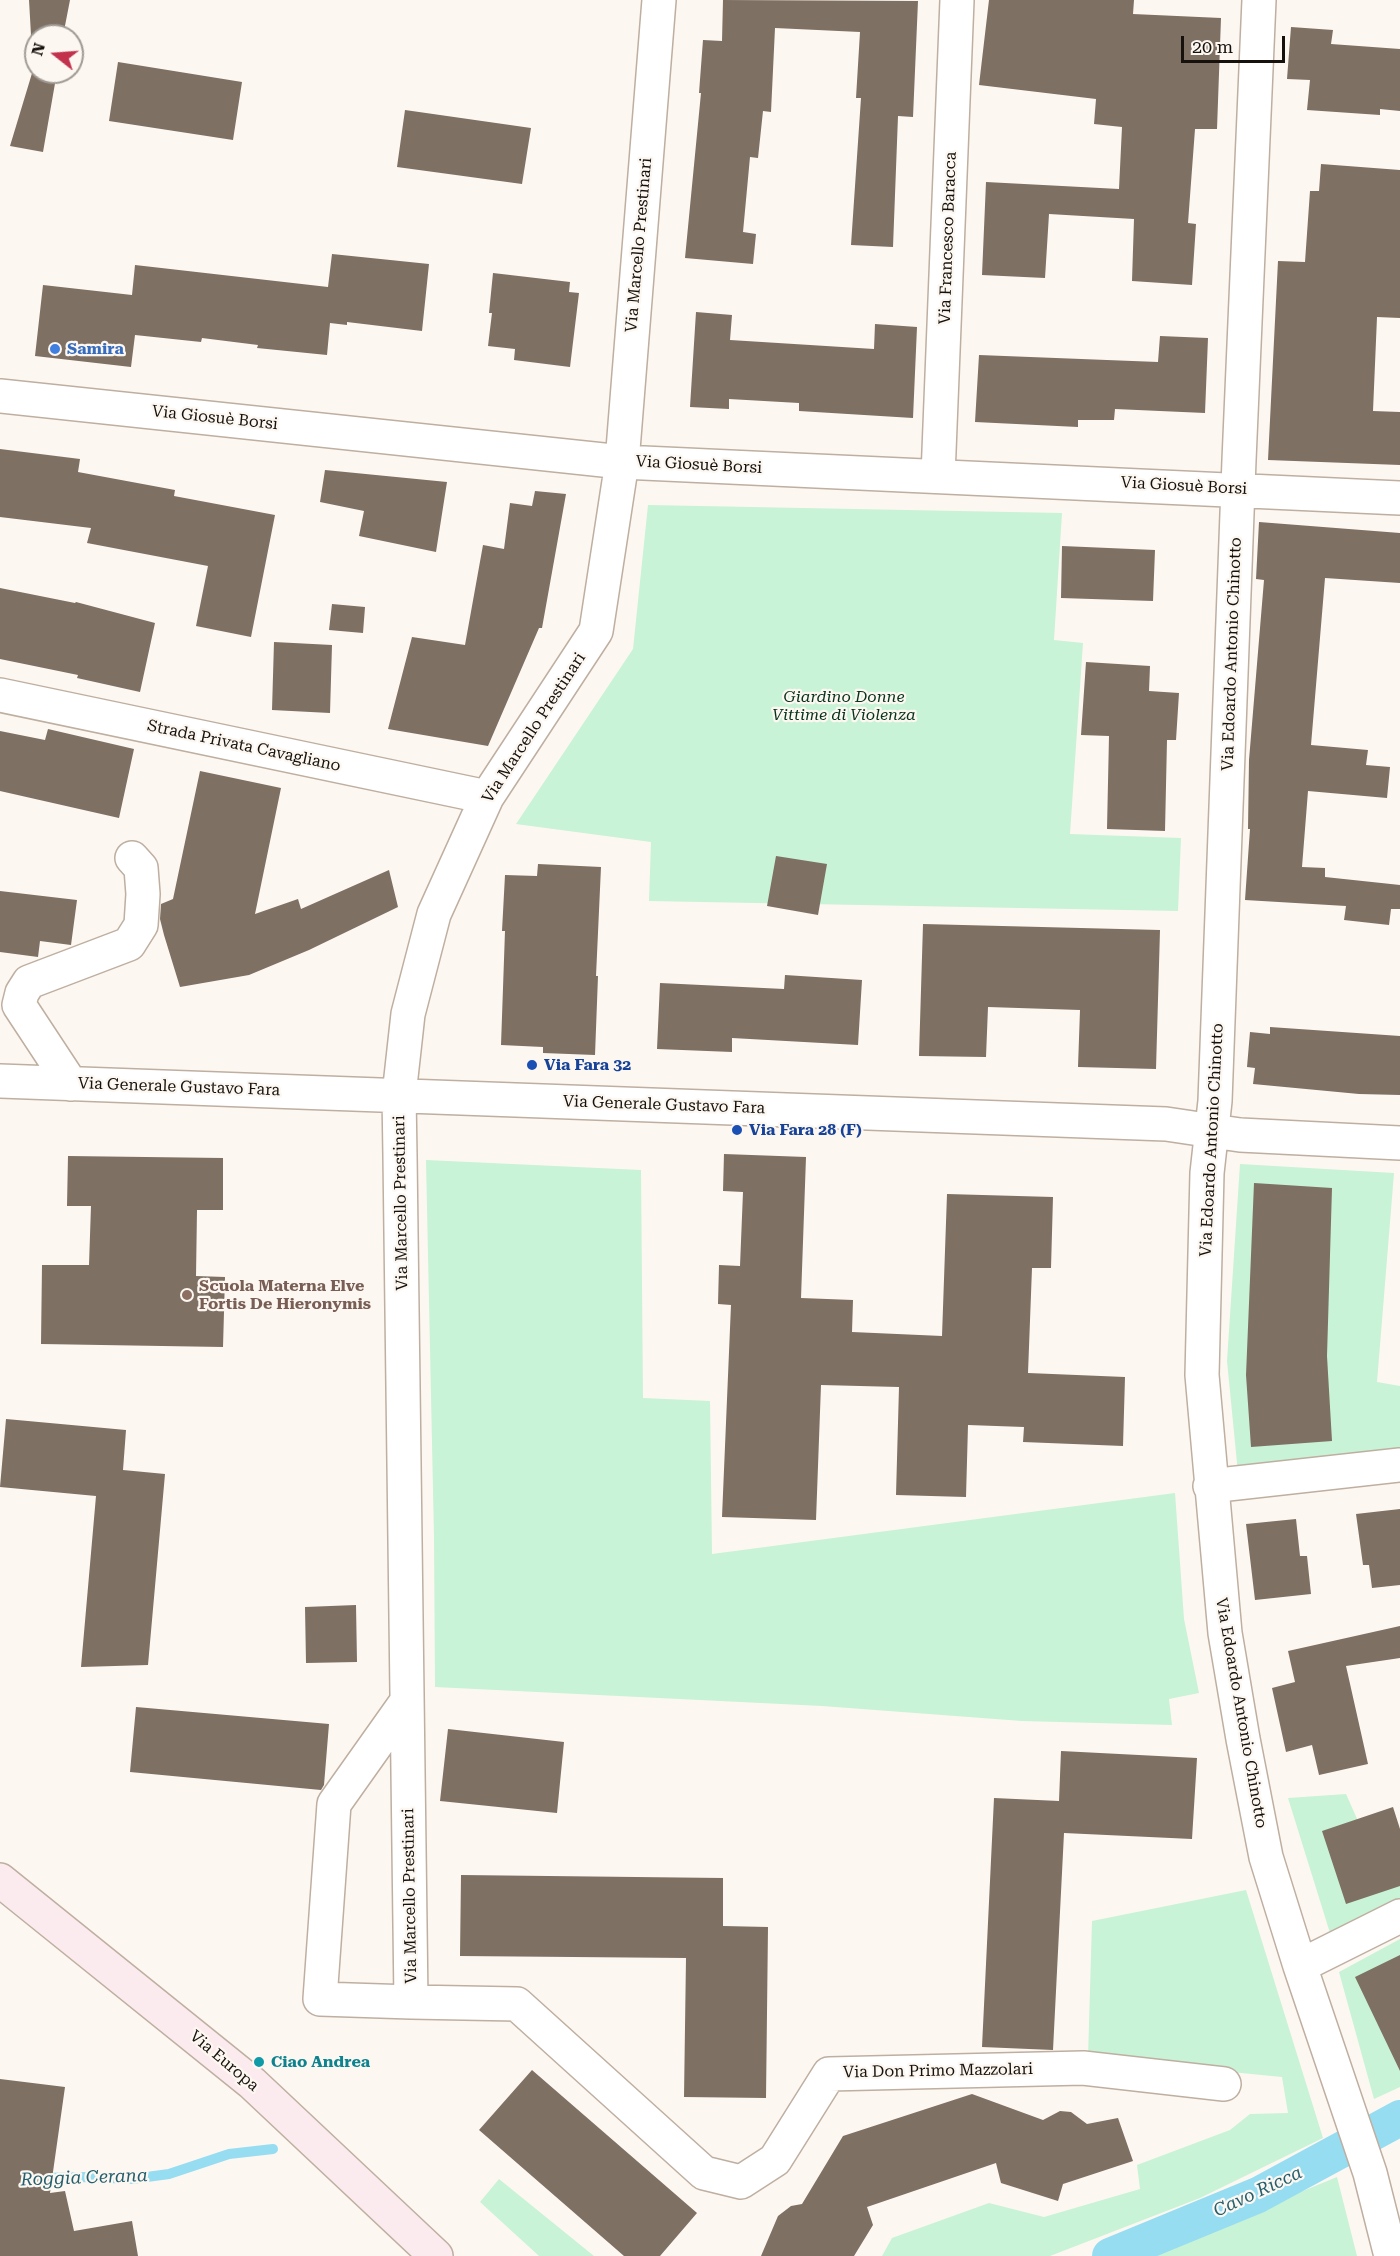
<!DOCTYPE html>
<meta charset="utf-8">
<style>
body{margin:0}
#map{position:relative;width:1400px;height:2256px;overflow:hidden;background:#fdf7f1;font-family:"Roboto Serif",serif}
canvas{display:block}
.north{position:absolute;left:24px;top:24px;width:60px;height:60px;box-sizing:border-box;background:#fdf7f1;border:2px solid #a19b95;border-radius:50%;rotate:287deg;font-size:16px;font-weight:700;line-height:24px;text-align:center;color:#16110c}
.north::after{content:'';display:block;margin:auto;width:21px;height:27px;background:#c3324d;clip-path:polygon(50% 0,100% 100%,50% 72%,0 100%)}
.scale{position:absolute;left:1181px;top:36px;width:104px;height:27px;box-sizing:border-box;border:3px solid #16110c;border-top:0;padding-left:8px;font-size:18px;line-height:21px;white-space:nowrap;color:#16110c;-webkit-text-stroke:4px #fdf7f1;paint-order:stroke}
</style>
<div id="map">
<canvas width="1400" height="2256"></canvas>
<div class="north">N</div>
<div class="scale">20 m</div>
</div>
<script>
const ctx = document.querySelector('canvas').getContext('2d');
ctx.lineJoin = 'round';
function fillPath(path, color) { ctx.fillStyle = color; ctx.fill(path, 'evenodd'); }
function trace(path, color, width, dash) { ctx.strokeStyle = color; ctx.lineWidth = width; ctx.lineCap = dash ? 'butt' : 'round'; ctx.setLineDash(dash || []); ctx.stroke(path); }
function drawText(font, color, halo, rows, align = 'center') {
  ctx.font = font + ' "Roboto Serif",serif'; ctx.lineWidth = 4.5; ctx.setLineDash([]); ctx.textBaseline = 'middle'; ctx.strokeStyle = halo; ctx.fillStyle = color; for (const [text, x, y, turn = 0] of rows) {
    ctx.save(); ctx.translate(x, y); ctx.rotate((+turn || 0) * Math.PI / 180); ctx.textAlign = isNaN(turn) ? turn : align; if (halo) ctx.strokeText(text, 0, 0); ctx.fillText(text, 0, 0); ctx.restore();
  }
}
fillPath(new Path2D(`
 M 648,505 L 1062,513 L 1054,640 L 1083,643 L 1070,834 L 1181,838 L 1178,911 L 649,901 L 651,842 L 516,824 L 633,649 Z
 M 426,1160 L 641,1170 L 643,1398 L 710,1401 L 712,1554 L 1175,1493 L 1184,1619 L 1199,1693 L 1169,1699 L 1172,1725 L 1022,1721 L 822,1706 L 435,1687 L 434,1537 Z
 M 1240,1164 L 1394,1173 L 1377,1382 L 1400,1386 L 1400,1451 L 1238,1473 L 1227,1361 Z
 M 1346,1794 L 1378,1866 L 1400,1858 L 1400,1898 L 1330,1933 L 1288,1798 Z
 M 1246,1890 L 1323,2138 L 1200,2198 L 1050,2256 L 882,2256 L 892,2238 L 989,2203 L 1044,2217 L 1140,2189 L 1137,2165 L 1230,2130 L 1250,2114 L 1288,2113 L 1282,2077 L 1088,2058 L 1092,1921 Z
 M 1400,1939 L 1400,2087 L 1374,2099 L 1339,1972 Z
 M 1337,2177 L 1357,2256 L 1145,2256 Z
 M 499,2179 L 594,2256 L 539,2256 L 480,2202 Z`), '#c8f3d6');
trace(new Path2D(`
 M 39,2178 L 86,2177 L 132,2179 L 169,2174 L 229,2154 L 273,2149`), '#96ddf2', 10);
trace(new Path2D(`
 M 1110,2256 L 1258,2195 L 1400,2118`), '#96ddf2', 36);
fillPath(new Path2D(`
 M 29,0 L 70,0 L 63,36 L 36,36 L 36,72 L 57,72 L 43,152 L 10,146 L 33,70 Z
 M 723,0 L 918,1 L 913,117 L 898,116 L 893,247 L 851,245 L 861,98 L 856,98 L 860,32 L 775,28 L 771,112 L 763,111 L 758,158 L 750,157 L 743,232 L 756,234 L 753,264 L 685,258 L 701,93 L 699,93 L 703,40 L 722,41 Z
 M 989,0 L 1134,0 L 1133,14 L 1221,18 L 1217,129 L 1195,129 L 1188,223 L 1196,224 L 1192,285 L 1132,281 L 1134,219 L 1049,214 L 1045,278 L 982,275 L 986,182 L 1119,189 L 1122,127 L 1094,124 L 1096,99 L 979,85 Z
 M 1291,27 L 1333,30 L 1331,44 L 1400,49 L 1400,111 L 1380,109 L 1380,115 L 1307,110 L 1310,80 L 1287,79 Z
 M 118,62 L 242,82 L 233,140 L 109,121 Z
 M 405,110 L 531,128 L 522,184 L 397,167 Z
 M 1321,164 L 1400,170 L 1400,318 L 1377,317 L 1373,411 L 1400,412 L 1400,465 L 1268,460 L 1278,261 L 1305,262 L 1310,191 L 1319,191 Z
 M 332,254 L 429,264 L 422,331 L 347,322 L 347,325 L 330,323 L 327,355 L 257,348 L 258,345 L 202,338 L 201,342 L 135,335 L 131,367 L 35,356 L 43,285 L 132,295 L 135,265 L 328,287 Z
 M 493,273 L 570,282 L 569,292 L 579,293 L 570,367 L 514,360 L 515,349 L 488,346 L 492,313 L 489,313 Z
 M 696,312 L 732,315 L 730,340 L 874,349 L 875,324 L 917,327 L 913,418 L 799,411 L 799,403 L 729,399 L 729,409 L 690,407 Z
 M 1160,336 L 1208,338 L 1205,413 L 1115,409 L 1114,420 L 1078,420 L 1078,427 L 975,422 L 979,355 L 1158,362 Z
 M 0,449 L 80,459 L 78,472 L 175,490 L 174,496 L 275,515 L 251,637 L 196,626 L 208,566 L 87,543 L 91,528 L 0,517 Z
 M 325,470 L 447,482 L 436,552 L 359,536 L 364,511 L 320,502 Z
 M 535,491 L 566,494 L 542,628 L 539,628 L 488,746 L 388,729 L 412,637 L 465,645 L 483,545 L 504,549 L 510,503 L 532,506 Z
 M 1259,522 L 1400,533 L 1400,583 L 1325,578 L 1311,745 L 1368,750 L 1366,765 L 1390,767 L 1387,798 L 1308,791 L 1302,867 L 1325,868 L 1325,877 L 1400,885 L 1400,909 L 1391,909 L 1389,925 L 1344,920 L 1346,906 L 1245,900 L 1250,829 L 1248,829 L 1249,760 L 1264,580 L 1256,579 Z
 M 1062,546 L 1155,550 L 1153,601 L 1061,598 Z
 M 0,588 L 75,603 L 76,602 L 155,623 L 140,692 L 77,678 L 78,675 L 0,659 Z
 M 332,604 L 365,607 L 363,633 L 329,630 Z
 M 274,642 L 332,645 L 330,713 L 272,710 Z
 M 1086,662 L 1150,666 L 1149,691 L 1179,693 L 1176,740 L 1167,740 L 1165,831 L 1107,829 L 1109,736 L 1081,735 Z
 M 48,729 L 134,749 L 119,818 L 0,791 L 0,731 L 45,740 Z
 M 200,771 L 281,788 L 255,914 L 298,899 L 301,909 L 389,870 L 398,907 L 309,950 L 249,975 L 180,987 L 164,935 L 160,919 L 161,904 L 173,899 Z
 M 776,856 L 827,864 L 818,915 L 767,906 Z
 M 538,864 L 601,867 L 596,976 L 598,976 L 595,1055 L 543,1053 L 543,1047 L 501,1045 L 505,931 L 502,931 L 505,875 L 537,876 Z
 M 0,891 L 77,900 L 71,945 L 40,941 L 38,957 L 0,952 Z
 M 923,924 L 1160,930 L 1156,1069 L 1078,1067 L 1080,1010 L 988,1007 L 986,1057 L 919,1056 Z
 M 785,975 L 862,980 L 858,1045 L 732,1038 L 732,1052 L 657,1049 L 660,983 L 784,989 Z
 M 1270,1027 L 1400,1036 L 1400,1095 L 1359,1094 L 1253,1084 L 1255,1068 L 1247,1067 L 1250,1032 L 1270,1034 Z
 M 724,1154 L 806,1157 L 801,1298 L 853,1300 L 852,1332 L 942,1336 L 947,1194 L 1053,1197 L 1051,1268 L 1032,1268 L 1028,1373 L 1125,1377 L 1123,1446 L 1023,1442 L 1024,1427 L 968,1425 L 966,1497 L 896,1495 L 899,1387 L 821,1385 L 816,1520 L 722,1517 L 731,1305 L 718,1304 L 719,1265 L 740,1266 L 743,1192 L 723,1191 Z
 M 68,1156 L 223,1158 L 223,1210 L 197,1210 L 196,1276 L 225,1277 L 223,1347 L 41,1344 L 42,1265 L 89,1265 L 91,1206 L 67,1206 Z
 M 1254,1183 L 1332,1188 L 1327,1356 L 1332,1441 L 1251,1447 L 1246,1375 Z
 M 6,1419 L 126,1430 L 123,1470 L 165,1474 L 148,1665 L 81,1667 L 96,1496 L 0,1487 Z
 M 1400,1509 L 1400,1585 L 1372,1588 L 1369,1565 L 1363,1565 L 1356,1514 Z
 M 1296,1519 L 1300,1556 L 1307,1556 L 1311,1594 L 1255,1600 L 1246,1524 Z
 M 356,1605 L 357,1662 L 306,1663 L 305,1607 Z
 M 1400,1626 L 1400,1658 L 1346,1666 L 1368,1764 L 1319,1775 L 1312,1745 L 1286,1752 L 1272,1688 L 1295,1682 L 1288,1651 Z
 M 136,1707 L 329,1724 L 324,1785 L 321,1790 L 130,1772 Z
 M 448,1729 L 564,1742 L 557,1813 L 440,1801 Z
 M 1061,1751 L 1197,1758 L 1192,1839 L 1064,1833 L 1053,2050 L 982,2047 L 994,1798 L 1059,1801 Z
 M 1393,1807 L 1400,1829 L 1400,1886 L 1346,1904 L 1322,1831 Z
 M 461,1875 L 723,1878 L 723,1926 L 768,1927 L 766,2098 L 684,2097 L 686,1958 L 460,1956 Z
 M 1400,1955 L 1400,2071 L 1355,1977 Z
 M 532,2070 L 697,2213 L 660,2256 L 624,2256 L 479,2130 Z
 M 0,2079 L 65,2087 L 50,2193 L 65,2191 L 74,2231 L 132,2221 L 138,2256 L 0,2256 Z
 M 972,2094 L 1043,2120 L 1060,2111 L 1071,2112 L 1087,2124 L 1118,2118 L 1133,2161 L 1063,2184 L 1058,2201 L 1001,2183 L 996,2163 L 867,2207 L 873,2225 L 854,2256 L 761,2256 L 778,2216 L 791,2206 L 802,2204 L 843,2136 Z`), '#7e7063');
const minor = new Path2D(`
 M 1259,0 L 1239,460 L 1215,1101 L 1207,1173 L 1202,1375 L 1225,1633 L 1243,1739 L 1266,1857 L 1300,1966 L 1370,2173 L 1391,2256
 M 0,396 L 622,462 L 1400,498
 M 938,476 L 957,0
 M 0,695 L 487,797
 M 0,1081 L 1166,1124 L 1240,1135 L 1400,1143
 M 71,1084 L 19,1005 L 22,993 L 29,982 L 129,944 L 141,925 L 143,894 L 141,868 L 132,858
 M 1210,1486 L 1400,1465
 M 407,1701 L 334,1804 L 320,1999 L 411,2002 L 400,1156 L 399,1095 L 408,1014 L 434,914 L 487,797 L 596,631 L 622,462 L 659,0
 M 1300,1966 L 1400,1916
 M 411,2002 L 517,2004 L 704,2173 L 741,2182 L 775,2160 L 829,2074 L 1083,2068 L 1224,2084`);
const secondary = new Path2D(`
 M 0,1880 L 252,2083 L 436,2256`);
trace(minor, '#beafa1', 36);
trace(secondary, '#beafa1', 36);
trace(minor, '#fff', 33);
trace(secondary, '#fcebee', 33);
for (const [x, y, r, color] of [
 [55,349,6,"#3f7fe0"],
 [532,1065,6,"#1a4fb4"],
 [737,1130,6,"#1a4fb4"],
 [187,1295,6,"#8d6e63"],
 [259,2062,6,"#0f9aa8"]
]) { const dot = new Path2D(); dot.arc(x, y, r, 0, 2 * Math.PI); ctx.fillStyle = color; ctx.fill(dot); trace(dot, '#fdf7f1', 2); }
drawText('16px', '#16110c', '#fdf7f1', [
 ["Via Francesco Baracca",948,238,-88],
 ["Via Marcello Prestinari",639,245,-85],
 ["Via Giosuè Borsi",215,418,6],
 ["Via Giosuè Borsi",699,465,3],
 ["Via Giosuè Borsi",1184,486,3],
 ["Via Edoardo Antonio Chinotto",1232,654,-88],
 ["Via Marcello Prestinari",534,728,-57],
 ["Strada Privata Cavagliano",244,746,12],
 ["Via Generale Gustavo Fara",179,1087,2],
 ["Via Generale Gustavo Fara",664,1105,2],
 ["Via Edoardo Antonio Chinotto",1212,1140,-87],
 ["Via Marcello Prestinari",401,1203,-91],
 ["Via Edoardo Antonio Chinotto",1241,1713,80],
 ["Via Marcello Prestinari",410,1896,-91],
 ["Via Europa",224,2061,40],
 ["Via Don Primo Mazzolari",938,2071,-1]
]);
drawText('bold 16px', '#366cbe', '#fdf7f1', [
 ["Samira",67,349]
], 'left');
drawText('italic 16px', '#05321b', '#fdf7f1', [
 ["Giardino Donne",844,697],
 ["Vittime di Violenza",844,715]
]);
drawText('bold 16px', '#164399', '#fdf7f1', [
 ["Via Fara 32",544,1065],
 ["Via Fara 28 (F)",749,1130]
], 'left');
drawText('bold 16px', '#785e54', '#fdf7f1', [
 ["Scuola Materna Elve",199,1286],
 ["Fortis De Hieronymis",199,1304]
], 'left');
drawText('bold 16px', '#0d838f', '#fdf7f1', [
 ["Ciao Andrea",271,2062]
], 'left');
drawText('italic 18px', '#255f6e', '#fdf7f1', [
 ["Roggia Cerana",84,2178,-2],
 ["Cavo Ricca",1258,2192,-25]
]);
</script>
